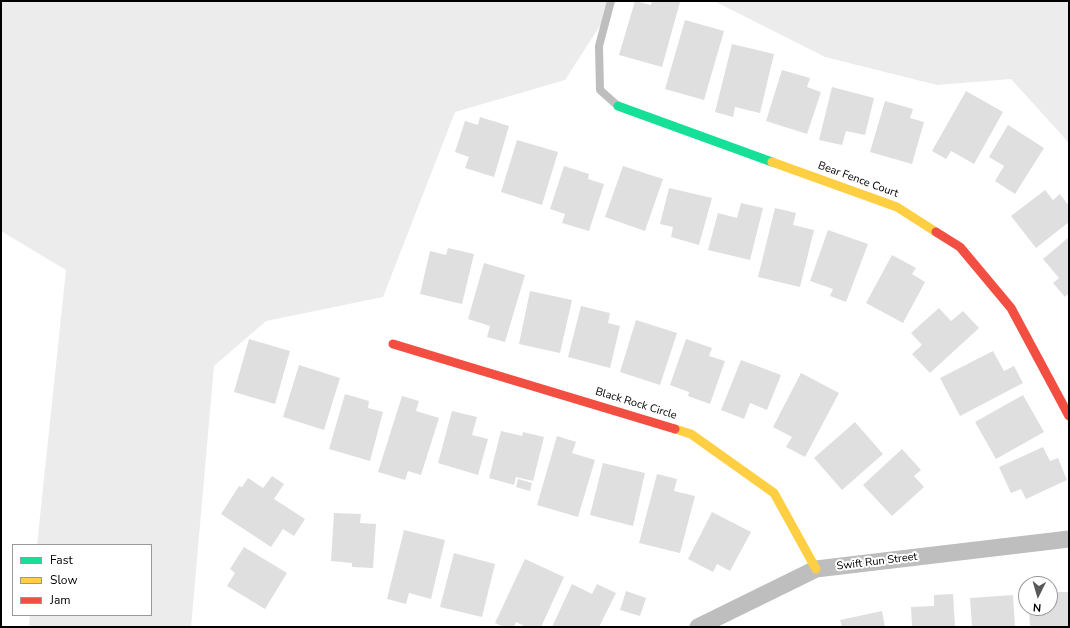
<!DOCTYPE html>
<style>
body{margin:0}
#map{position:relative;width:1070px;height:628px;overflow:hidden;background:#fff;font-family:"Nunito Sans",sans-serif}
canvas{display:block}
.frame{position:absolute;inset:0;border:2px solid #000;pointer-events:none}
.legend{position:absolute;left:12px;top:544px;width:140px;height:72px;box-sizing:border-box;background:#fff;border:1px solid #999;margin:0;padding:5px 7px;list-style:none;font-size:12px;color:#000}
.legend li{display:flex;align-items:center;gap:8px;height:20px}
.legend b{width:20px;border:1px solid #999}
.north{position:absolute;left:1018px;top:576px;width:40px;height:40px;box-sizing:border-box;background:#fff;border:1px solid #999;border-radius:50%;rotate:185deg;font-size:11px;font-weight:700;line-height:16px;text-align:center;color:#000}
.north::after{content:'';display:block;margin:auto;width:14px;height:18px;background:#595959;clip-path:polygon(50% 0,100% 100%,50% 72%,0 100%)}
</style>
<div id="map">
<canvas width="1070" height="628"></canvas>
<div class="frame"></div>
<ul class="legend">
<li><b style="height:5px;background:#16e098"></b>Fast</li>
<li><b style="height:5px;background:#ffcf43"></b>Slow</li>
<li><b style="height:5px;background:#f24e42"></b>Jam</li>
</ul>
<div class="north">N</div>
</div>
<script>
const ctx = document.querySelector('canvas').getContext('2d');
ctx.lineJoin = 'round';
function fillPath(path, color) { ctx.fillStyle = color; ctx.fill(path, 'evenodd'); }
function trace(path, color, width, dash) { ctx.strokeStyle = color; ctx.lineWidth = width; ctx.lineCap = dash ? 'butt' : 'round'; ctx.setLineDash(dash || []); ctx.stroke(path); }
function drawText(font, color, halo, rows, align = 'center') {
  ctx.font = font + ' "Nunito Sans",sans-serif'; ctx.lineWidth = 4; ctx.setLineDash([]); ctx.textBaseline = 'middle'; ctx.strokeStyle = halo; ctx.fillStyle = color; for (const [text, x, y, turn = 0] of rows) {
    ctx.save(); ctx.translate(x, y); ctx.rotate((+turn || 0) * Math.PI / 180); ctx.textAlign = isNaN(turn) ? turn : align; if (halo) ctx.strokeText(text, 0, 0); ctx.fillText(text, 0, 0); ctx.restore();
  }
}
fillPath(new Path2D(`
 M 1,1 L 616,1 L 565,80 L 455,112 L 383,297 L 266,321 L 214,366 L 191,627 L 29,627 L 30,615 L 151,615 L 151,545 L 37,545 L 66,270 L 1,231 Z
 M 714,1 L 1069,1 L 1069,143 L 1011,79 L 937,85 L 825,57 Z`), '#ececec');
fillPath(new Path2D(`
 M 635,1 L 651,5 L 652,1 L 680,2 L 662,67 L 619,55 Z
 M 685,20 L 724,31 L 704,100 L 665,89 Z
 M 732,44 L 774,54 L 760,113 L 735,107 L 733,117 L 715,112 Z
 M 782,70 L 810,78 L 807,87 L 821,92 L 807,134 L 766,121 Z
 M 832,87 L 874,98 L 865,135 L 846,131 L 842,145 L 819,140 Z
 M 966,91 L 1003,112 L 974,164 L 951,151 L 946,159 L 932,151 Z
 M 885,101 L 913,109 L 910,118 L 924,122 L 912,164 L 870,152 Z
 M 480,117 L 509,126 L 494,177 L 465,168 L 469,157 L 455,152 L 465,121 L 478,125 Z
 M 1008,125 L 1044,148 L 1015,194 L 995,181 L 1004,166 L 989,157 Z
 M 517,140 L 558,152 L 542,205 L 501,192 Z
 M 564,166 L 589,174 L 588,179 L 604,184 L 589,231 L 562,223 L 565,214 L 550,209 Z
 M 623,166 L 663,179 L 645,231 L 605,217 Z
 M 669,188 L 712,198 L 699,245 L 671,237 L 673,227 L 660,224 Z
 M 1045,190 L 1053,200 L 1060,194 L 1069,206 L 1069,222 L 1036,248 L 1011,216 Z
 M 741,203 L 763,208 L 750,260 L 708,250 L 718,213 L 737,218 Z
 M 775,208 L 796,213 L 793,225 L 814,230 L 800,287 L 758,277 Z
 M 828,230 L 868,244 L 846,302 L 830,296 L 833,289 L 810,281 Z
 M 1069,237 L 1069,293 L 1065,297 L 1053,283 L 1059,278 L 1043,259 Z
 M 448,248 L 474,254 L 462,304 L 420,294 L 430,251 L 446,255 Z
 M 892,255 L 916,268 L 912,274 L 925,282 L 903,323 L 866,303 Z
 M 484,263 L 525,275 L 505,342 L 487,337 L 490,326 L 468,319 Z
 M 530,291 L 572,300 L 560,353 L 519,344 Z
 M 581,306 L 610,313 L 608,323 L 620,326 L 610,368 L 568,357 Z
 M 939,308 L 951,321 L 963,311 L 979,328 L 930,373 L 912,354 L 922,345 L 911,333 Z
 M 636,320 L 677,333 L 660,385 L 620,372 Z
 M 249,339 L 290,351 L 275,404 L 234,392 Z
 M 686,339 L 712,348 L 709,356 L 725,361 L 710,404 L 688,396 L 689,392 L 670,385 Z
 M 993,351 L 1004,371 L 1014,366 L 1023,383 L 960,416 L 940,378 Z
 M 741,360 L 781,375 L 767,410 L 750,403 L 744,419 L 721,410 Z
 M 299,365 L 340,378 L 324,430 L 283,417 Z
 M 801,373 L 839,393 L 805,457 L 786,447 L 792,437 L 773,427 Z
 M 345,394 L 369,401 L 368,408 L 383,412 L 370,461 L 329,449 Z
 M 1023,395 L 1044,432 L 996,459 L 975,422 Z
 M 402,396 L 419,401 L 416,411 L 439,418 L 421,475 L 408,471 L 405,480 L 378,472 Z
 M 452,411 L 477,417 L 472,435 L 488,439 L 478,475 L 438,463 Z
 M 855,422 L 883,454 L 842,490 L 814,458 Z
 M 501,431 L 522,436 L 523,432 L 544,437 L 533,481 L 516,477 L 514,485 L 489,478 Z
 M 557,436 L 576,442 L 572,453 L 595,460 L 578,517 L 537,505 Z
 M 1043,447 L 1050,461 L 1058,458 L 1067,480 L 1026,499 L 1021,489 L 1011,493 L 999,467 Z
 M 902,449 L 921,470 L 914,476 L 924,487 L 892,516 L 863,485 Z
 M 603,463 L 645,473 L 633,526 L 590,515 Z
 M 657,474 L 677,479 L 674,491 L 695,496 L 680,553 L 639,543 Z
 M 272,476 L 284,484 L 274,499 L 305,519 L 294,536 L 283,529 L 271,547 L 221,514 L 239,486 L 242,487 L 248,478 L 263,488 Z
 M 518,479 L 532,483 L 530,491 L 516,487 Z
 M 712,512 L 751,532 L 730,571 L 717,564 L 713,572 L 688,559 Z
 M 334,513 L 361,514 L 360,523 L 376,524 L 373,568 L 352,567 L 352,563 L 331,561 Z
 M 404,530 L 445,540 L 431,599 L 409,593 L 406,604 L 387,599 Z
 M 244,547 L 287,573 L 265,609 L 227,586 L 235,573 L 230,569 Z
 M 454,553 L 495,564 L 482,617 L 440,607 Z
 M 525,559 L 564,577 L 541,627 L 526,627 L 516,622 L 514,627 L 504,627 L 495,623 Z
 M 572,584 L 592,594 L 597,584 L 616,593 L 599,627 L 552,627 Z
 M 626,591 L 646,598 L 640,616 L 620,610 Z
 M 1050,592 L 1069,592 L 1069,627 L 1030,627 L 1029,608 L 1050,608 Z
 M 953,594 L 955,627 L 912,627 L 911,607 L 934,606 L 934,595 Z
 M 1013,595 L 1015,627 L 972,627 L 970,598 Z
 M 882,611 L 885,627 L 842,627 L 840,620 Z`), '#dfdfdf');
trace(new Path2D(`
 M 611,1 L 599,46 L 600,90 L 618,106`), '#bebebe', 8);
trace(new Path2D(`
 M 698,627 L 816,569 L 1069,539`), '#bebebe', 17);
trace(new Path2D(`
 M 618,106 L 772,162`), '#16e098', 9);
trace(new Path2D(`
 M 772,162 L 897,207 L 936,232
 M 675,429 L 691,434 L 774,493 L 816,569`), '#ffcf43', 9);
trace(new Path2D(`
 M 936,232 L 960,247 L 1011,308 L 1069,416
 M 393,344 L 675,429`), '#f24e42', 9);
drawText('11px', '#000', '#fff', [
 ["Bear Fence Court",858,180,20],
 ["Black Rock Circle",636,404,17],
 ["Swift Run Street",877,562,-7]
]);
</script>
